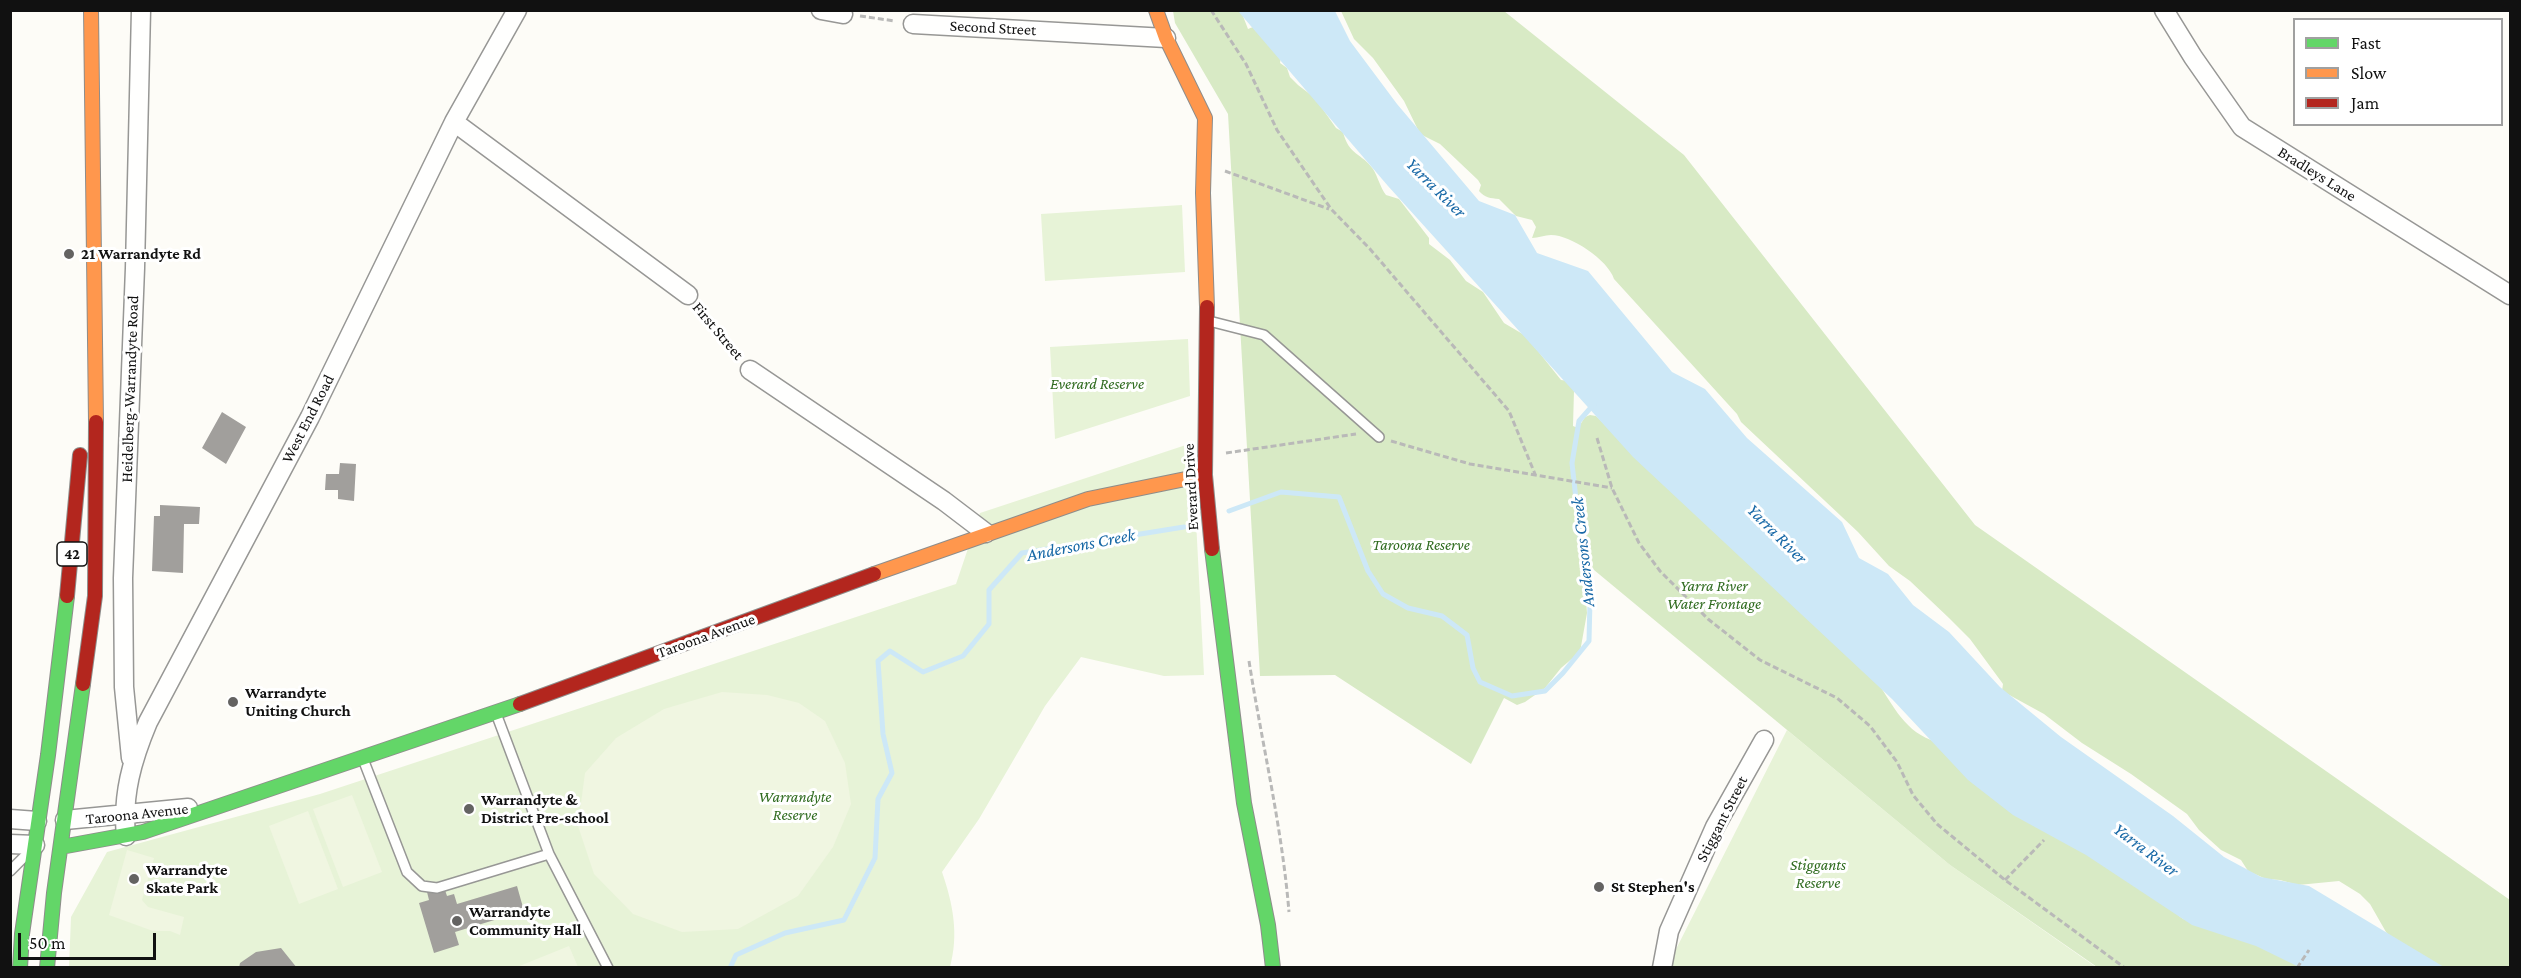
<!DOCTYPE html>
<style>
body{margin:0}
#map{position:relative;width:2521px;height:978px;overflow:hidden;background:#fdfcf7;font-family:"Crimson Pro",serif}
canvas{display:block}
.frame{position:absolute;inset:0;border:12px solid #111;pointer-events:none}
.legend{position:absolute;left:2293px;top:18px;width:210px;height:108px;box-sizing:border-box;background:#fff;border:2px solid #a0a0a0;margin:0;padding:8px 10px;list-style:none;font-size:18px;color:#111}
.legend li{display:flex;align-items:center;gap:12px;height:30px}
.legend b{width:30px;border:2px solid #a0a0a0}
.scale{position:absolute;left:18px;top:933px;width:138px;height:27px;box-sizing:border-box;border:3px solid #111;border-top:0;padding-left:8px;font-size:18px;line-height:21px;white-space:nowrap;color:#111;-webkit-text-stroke:4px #fff;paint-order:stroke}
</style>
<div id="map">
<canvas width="2521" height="978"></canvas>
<div class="frame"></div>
<ul class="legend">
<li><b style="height:8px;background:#63d668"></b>Fast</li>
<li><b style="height:8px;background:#ff974d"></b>Slow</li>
<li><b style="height:8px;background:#b3261e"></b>Jam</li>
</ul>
<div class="scale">50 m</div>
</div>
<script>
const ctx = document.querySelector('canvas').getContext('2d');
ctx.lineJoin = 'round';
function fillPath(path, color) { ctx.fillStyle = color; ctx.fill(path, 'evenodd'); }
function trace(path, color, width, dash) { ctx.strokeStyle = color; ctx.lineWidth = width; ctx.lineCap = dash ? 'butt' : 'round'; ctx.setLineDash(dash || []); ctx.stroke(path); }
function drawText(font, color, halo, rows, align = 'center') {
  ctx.font = font + ' "Crimson Pro",serif'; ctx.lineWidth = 6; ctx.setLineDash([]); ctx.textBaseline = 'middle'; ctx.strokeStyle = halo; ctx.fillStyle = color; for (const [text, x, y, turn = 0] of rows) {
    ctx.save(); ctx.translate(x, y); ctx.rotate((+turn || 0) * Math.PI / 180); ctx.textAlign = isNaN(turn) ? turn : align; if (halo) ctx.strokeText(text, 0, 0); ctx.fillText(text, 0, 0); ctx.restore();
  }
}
fillPath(new Path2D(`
 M 1182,205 L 1185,272 L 1045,281 L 1041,214 Z
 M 1188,339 L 1190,396 L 1055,439 L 1050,347 Z
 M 1192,443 L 1204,675 L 1164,676 L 1081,657 L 1045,706 L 979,819 L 942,872 C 953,904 959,934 950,967 L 69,968 L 71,917 L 107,852 L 320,794 L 956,584 L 980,513 Z
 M 1787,730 L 1950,865 L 2096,967 L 1671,968 L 1670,961 Z`), '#e7f3d7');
fillPath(new Path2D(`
 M 1173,11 L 1241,11 L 1248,29 L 1253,27 L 1281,57 L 1280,63 L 1287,68 L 1290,77 L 1298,85 L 1315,98 L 1336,128 L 1343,132 C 1349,156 1362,153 1373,169 C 1378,177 1380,187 1386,195 L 1399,199 L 1429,238 L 1429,244 L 1450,260 L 1466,281 L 1483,292 L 1504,323 L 1526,336 L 1561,380 L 1569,381 L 1574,391 L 1573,426 L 1578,428 L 1585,417 L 1590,415 L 1596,416 L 1874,677 C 1891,701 1902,729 1931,740 L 2157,894 L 2179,916 L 2185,920 L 2202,921 L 2311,967 L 2097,967 L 1950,865 L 1588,565 L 1590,587 L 1586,599 L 1587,613 L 1580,652 L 1561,668 L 1545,688 L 1525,702 L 1517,705 L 1504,698 L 1471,764 L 1335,675 L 1260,676 L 1228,114 L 1175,23 Z
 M 1341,11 L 1504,11 L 1684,155 L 1975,525 L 2510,900 L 2510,967 L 2415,967 L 2386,932 L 2370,904 L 2360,894 L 2339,881 L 2298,885 L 2280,880 L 2266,879 L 2248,871 L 2241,860 L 2221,850 L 2199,830 L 2187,814 L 2131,774 L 2082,743 L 2044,714 L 2002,691 L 2003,684 L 1970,639 L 1949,618 L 1910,581 L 1889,566 L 1858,532 L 1741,422 L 1737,414 L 1614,279 C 1608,260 1571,235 1551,235 C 1545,235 1538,238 1532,238 L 1536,227 L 1532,220 L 1516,216 L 1499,199 C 1490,198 1485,198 1479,191 L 1481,185 L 1478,180 L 1440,144 L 1420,134 L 1404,101 L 1373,58 L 1354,39 Z`), '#d8eac5');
fillPath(new Path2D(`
 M 722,692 L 767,695 L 799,703 L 825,721 L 845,763 L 851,804 L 833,847 L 798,896 L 738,929 L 682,932 L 633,914 L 594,874 L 578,826 L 585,773 L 616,738 L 664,709 Z
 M 352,795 L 382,872 L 343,887 L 313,809 Z
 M 308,811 L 338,889 L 299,904 L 269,826 Z
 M 127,850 L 154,858 L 142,900 L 148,907 L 184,917 L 180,935 L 170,931 L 153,931 L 109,915 Z
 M 569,946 L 578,967 L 517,967 Z`), '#f0f6e1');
fillPath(new Path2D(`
 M 1238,11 L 1335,11 L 1350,41 L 1397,104 L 1479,201 L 1515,215 L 1537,253 L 1588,271 L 1672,372 L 1705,389 L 1747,438 L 1842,522 L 1859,558 L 1888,574 L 1913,605 L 1949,632 L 2000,687 L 2061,737 L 2173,816 L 2224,857 L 2261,877 L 2309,886 L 2444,967 L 2299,967 L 2256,946 L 2192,925 L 2086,855 L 2013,815 L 1968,780 L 1892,699 L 1633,457 L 1388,186 Z`), '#cde8f7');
trace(new Path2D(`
 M 1229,511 L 1281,492 L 1339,497 L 1368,571 L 1383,594 L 1408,608 L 1442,616 L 1467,635 L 1473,668 L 1480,682 L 1512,696 L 1545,691 L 1563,673 L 1589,641 L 1590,600 L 1584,572 L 1572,463 L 1579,421 L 1594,404
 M 730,968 L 736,955 L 785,933 L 844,920 L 875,858 L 878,799 L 892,773 L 883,734 L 878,661 L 890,651 L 923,672 L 963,656 L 989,624 L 989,590 L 1022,553 L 1184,527`), '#cde8f7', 5);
fillPath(new Path2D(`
 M 222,412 L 246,427 L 226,464 L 202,448 Z
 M 340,463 L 356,464 L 354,501 L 338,499 L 338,490 L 325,490 L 326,474 L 339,474 Z
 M 160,505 L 200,507 L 199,524 L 184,524 L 183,573 L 152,571 L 154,516 L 160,516 Z
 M 517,886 L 524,911 L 455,932 L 459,945 L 434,953 L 419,903 L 429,900 L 427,892 L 444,887 L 447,896 L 454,894 L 457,904 Z
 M 281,948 L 297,968 L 239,968 L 240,963 L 256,952 Z`), '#a19f9c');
const lane = new Path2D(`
 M 1209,321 L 1264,335 L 1379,437
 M 497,716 L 549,854 L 608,968
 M 363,759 L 407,872 L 422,886 L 437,888 L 549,854
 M 10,871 L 25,856`);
const street = new Path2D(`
 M 821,10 L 843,14
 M 2164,10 L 2193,57 L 2242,127 L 2510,295
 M 913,24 L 1166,38
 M 454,122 L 688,295
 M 750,370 L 944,501 L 986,533
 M 131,758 L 124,687 L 123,578 L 135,268 L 141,10
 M 10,819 L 37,821
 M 65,820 L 188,808
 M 126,836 C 122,795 132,760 148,722 L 310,417 L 454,122 L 517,10
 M 10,844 L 35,845
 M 1662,968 L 1669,931 L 1715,827 L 1764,740`);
const fast = new Path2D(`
 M 1212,549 L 1244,803 L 1268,925 L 1273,968
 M 61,847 L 143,832 L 520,704
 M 20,968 L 22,934 L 48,755 L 67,596
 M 47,968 L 54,893 L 83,684`);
const slow = new Path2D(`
 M 91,10 L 96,422
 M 1156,10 L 1166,38 L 1205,118 L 1203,193 L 1207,307
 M 874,574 L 1088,499 L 1205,475`);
const jam = new Path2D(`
 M 1207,307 L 1205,475 L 1212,549
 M 67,596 L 80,455
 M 83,684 L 95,596 L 96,422
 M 520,704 L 874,574`);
trace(lane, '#979795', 12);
trace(street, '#979795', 21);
trace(fast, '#8e8d8b', 16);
trace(slow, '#8e8d8b', 16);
trace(jam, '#8e8d8b', 16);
trace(new Path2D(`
 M 1211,10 L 1246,64 L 1277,130 L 1331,209 L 1370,249 L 1509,411 L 1535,474
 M 860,16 L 895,21
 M 1225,171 L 1329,209
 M 699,309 L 739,357
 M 1597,438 L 1612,488 L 1639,543 L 1660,571 L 1708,619 L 1760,660 L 1837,698 L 1870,726 L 1897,762 L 1913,795 L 1937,824 L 2005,880 L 2125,968
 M 1391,441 L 1470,464 L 1612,488
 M 1226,453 L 1356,434
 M 1249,661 C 1262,744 1282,827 1289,912
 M 2005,880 L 2044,840
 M 2297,968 L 2309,950`), '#b9b9b8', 3, [6, 3]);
trace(lane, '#fffffe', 9);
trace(street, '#fffffe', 18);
trace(fast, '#63d668', 14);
trace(slow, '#ff974d', 14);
trace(jam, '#b3261e', 14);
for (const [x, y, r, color] of [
 [69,254,6,"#646362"],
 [233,702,6,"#646362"],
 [469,809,6,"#646362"],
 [134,879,6,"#646362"],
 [1599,887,6,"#646362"],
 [457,921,6,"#646362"]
]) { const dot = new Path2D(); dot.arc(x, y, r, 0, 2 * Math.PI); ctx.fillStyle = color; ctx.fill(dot); trace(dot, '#fff', 2); }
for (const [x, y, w] of [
 [72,554,30]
]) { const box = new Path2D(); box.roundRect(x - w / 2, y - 12, w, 24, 4.5); ctx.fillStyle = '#fff'; ctx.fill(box); trace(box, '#111', 1.5); }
drawText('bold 15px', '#111', null, [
 ["42",72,554]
]);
drawText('16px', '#111', '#fff', [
 ["Second Street",993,28,3],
 ["Bradleys Lane",2317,174,32],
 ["First Street",718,331,50],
 ["Heidelberg-Warrandyte Road",130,389,-88],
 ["West End Road",308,419,-63],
 ["Everard Drive",1191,487,-93],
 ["Taroona Avenue",706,636,-20],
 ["Taroona Avenue",137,814,-6],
 ["Stiggant Street",1722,819,-63]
]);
drawText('bold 16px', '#111', '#fff', [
 ["21 Warrandyte Rd",81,254],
 ["Warrandyte",245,693],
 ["Uniting Church",245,711],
 ["Warrandyte &",481,800],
 ["District Pre-school",481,818],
 ["Warrandyte",146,870],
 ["Skate Park",146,888],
 ["St Stephen's",1611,887],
 ["Warrandyte",469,912],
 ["Community Hall",469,930]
], 'left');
drawText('italic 16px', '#2f6b1f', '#fff', [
 ["Everard Reserve",1097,384],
 ["Taroona Reserve",1421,545],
 ["Yarra River",1714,586],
 ["Water Frontage",1714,604],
 ["Warrandyte",795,797],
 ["Reserve",795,815],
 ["Stiggants",1818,865],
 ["Reserve",1818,883]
]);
drawText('italic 18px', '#1768a6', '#fff', [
 ["Yarra River",1436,188,45],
 ["Yarra River",1777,534,45],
 ["Andersons Creek",1081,545,-11],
 ["Andersons Creek",1583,552,-96],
 ["Yarra River",2146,850,37]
]);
</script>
